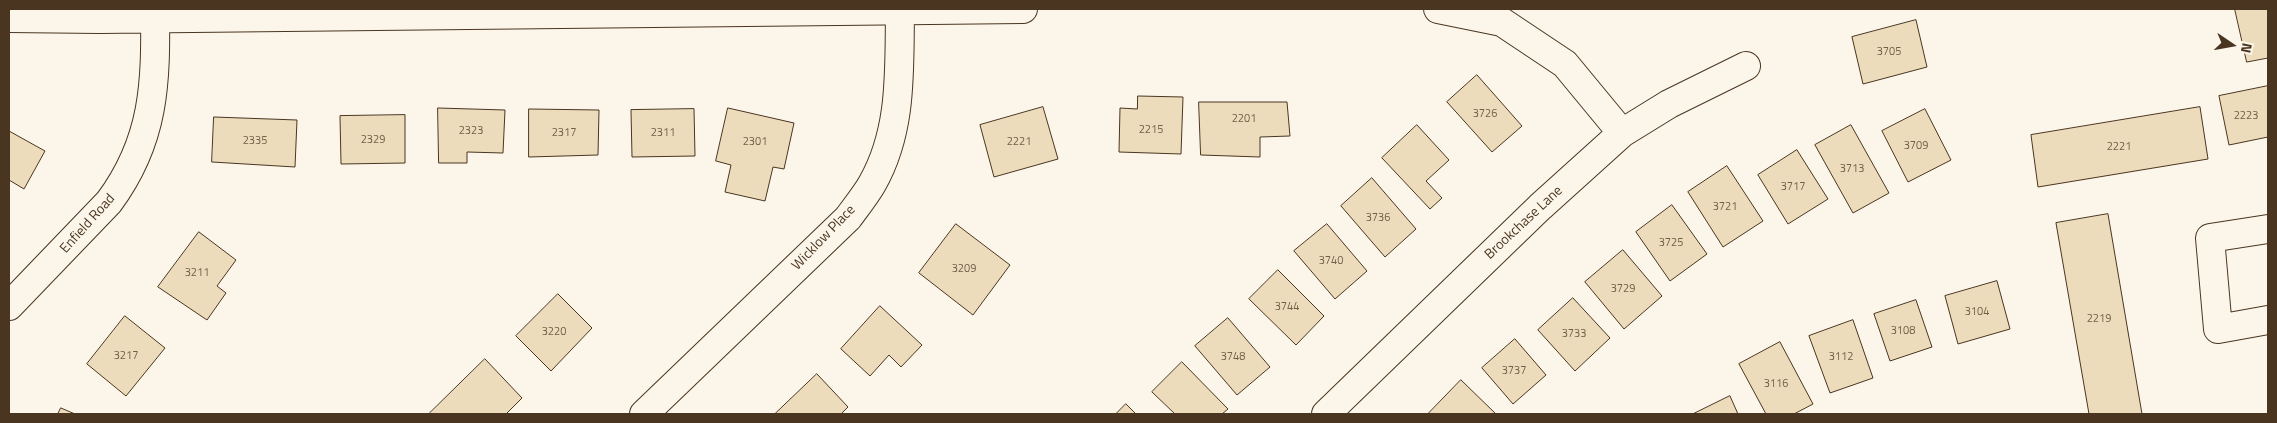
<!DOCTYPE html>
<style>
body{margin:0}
#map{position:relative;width:2277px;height:423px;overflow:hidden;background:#fbf6e9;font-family:"Titillium Web",sans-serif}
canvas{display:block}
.frame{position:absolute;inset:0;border:10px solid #4a3520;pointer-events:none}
.north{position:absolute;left:2207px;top:20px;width:50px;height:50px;-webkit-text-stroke:4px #fbf6e9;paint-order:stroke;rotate:102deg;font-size:14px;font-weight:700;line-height:20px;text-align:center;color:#4a3520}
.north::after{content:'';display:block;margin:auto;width:18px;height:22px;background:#4a3520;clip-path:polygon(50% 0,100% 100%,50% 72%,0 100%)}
</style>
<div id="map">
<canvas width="2277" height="423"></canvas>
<div class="frame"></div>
<div class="north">N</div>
</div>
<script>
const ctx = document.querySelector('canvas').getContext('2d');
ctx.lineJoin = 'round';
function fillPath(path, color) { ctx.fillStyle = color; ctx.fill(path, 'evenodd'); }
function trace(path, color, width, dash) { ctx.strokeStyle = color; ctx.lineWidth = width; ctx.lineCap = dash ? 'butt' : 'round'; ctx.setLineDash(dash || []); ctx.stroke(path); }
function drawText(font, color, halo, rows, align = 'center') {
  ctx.font = font + ' "Titillium Web",sans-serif'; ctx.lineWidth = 4; ctx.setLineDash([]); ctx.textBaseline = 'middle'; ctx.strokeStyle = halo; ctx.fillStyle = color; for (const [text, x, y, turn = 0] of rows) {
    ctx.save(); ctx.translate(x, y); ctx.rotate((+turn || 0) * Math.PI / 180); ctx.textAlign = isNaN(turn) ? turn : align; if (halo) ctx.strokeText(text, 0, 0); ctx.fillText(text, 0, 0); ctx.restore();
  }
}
const building = new Path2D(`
 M 2235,9 L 2268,9 L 2268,58 L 2247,62 Z
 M 1916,20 L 1927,67 L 1863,84 L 1852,37 Z
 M 1477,75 L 1522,126 L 1492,152 L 1447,102 Z
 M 2268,86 L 2268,137 L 2229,145 L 2219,96 Z
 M 1138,96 L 1183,97 L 1181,154 L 1119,152 L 1120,108 L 1137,109 Z
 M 1199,102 L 1287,102 L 1290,136 L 1260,137 L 1260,157 L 1201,155 Z
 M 1043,107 L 1058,159 L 994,177 L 980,125 Z
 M 2200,107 L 2208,159 L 2038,187 L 2031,135 Z
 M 438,108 L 505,110 L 503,153 L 467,152 L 467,163 L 439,163 Z
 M 728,108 L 794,123 L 784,169 L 773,167 L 765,201 L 725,192 L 731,165 L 716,161 Z
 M 529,109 L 599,110 L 598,155 L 529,157 Z
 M 694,109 L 695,156 L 632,157 L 631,110 Z
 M 1925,109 L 1951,160 L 1908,182 L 1882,131 Z
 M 405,115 L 405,163 L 341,164 L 340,116 Z
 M 214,117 L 297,120 L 295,167 L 212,162 Z
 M 1417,125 L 1449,160 L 1426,181 L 1442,198 L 1430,209 L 1382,158 Z
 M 1851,125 L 1889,193 L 1853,213 L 1815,145 Z
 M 9,131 L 45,151 L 24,189 L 9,180 Z
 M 1797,150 L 1828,199 L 1788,224 L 1758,175 Z
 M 1727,166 L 1763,221 L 1723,247 L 1688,192 Z
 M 1372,178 L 1416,229 L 1385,257 L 1341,206 Z
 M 1672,205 L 1707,254 L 1670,281 L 1636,232 Z
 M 2108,214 L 2142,414 L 2089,414 L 2056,223 Z
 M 956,224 L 1010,265 L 973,315 L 919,273 Z
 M 1327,224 L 1367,271 L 1335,299 L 1294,251 Z
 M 199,232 L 236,260 L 217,286 L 226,293 L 207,320 L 158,287 Z
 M 1623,250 L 1662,296 L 1624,329 L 1585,282 Z
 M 1278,270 L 1324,316 L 1296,345 L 1249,299 Z
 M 1997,281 L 2010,329 L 1958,344 L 1945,296 Z
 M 558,294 L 592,328 L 551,371 L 516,336 Z
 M 1573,298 L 1610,338 L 1575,371 L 1538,330 Z
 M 1916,300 L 1932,347 L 1890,361 L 1874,314 Z
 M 880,306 L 922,345 L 901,367 L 889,355 L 870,376 L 841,349 Z
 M 125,316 L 165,348 L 126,396 L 87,364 Z
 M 1228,318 L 1270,367 L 1237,395 L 1195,346 Z
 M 1853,320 L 1873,378 L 1830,393 L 1809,336 Z
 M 1515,339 L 1546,375 L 1513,404 L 1482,368 Z
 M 1780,342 L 1813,404 L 1794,414 L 1766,414 L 1739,364 Z
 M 485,359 L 522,398 L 506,414 L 431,414 L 430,413 Z
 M 1182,362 L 1228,409 L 1222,414 L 1175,414 L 1152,392 Z
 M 817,374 L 848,407 L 841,414 L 775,414 Z
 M 1461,380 L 1496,414 L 1428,414 Z
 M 1730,396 L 1738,414 L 1693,414 Z
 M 1126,404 L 1136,414 L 1116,414 Z
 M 61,408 L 75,414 L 58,414 Z`);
fillPath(building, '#ecdcbc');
trace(building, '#4a3520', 1);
const minor = new Path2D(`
 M 1438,9 L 1502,22 L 1565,64 L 1622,133
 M 9,18 L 100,19 L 1023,9
 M 2268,229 L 2210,238 L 2218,329 L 2268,320
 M 9,306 L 109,202 C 155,140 156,83 155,9
 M 644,414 L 848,218 C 856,207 865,196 872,184 C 903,130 899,69 900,9
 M 1326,414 L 1540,207 L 1622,133 L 1669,104 L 1746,66`);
trace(minor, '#4a3520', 30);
trace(minor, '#fbf6e9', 28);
drawText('11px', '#725f47', null, [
 ["3705",1889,52],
 ["3726",1485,114],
 ["2223",2246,116],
 ["2201",1244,119],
 ["2215",1151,130],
 ["2323",471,131],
 ["2317",564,133],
 ["2311",663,133],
 ["2329",373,140],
 ["2335",255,141],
 ["2301",755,142],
 ["2221",1019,142],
 ["3709",1916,146],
 ["2221",2119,147],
 ["3713",1852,169],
 ["3717",1793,187],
 ["3721",1725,207],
 ["3736",1378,218],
 ["3725",1671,243],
 ["3740",1331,261],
 ["3209",964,269],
 ["3211",197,273],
 ["3729",1623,289],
 ["3744",1287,307],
 ["3104",1977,312],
 ["2219",2099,319],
 ["3108",1903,331],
 ["3220",554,332],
 ["3733",1574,334],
 ["3217",126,356],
 ["3748",1233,357],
 ["3112",1841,357],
 ["3737",1514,371],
 ["3116",1776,384]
]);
drawText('14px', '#4a3520', '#fbf6e9', [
 ["Brookchase Lane",1524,223,-43],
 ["Enfield Road",88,224,-48],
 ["Wicklow Place",824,238,-46]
]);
</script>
